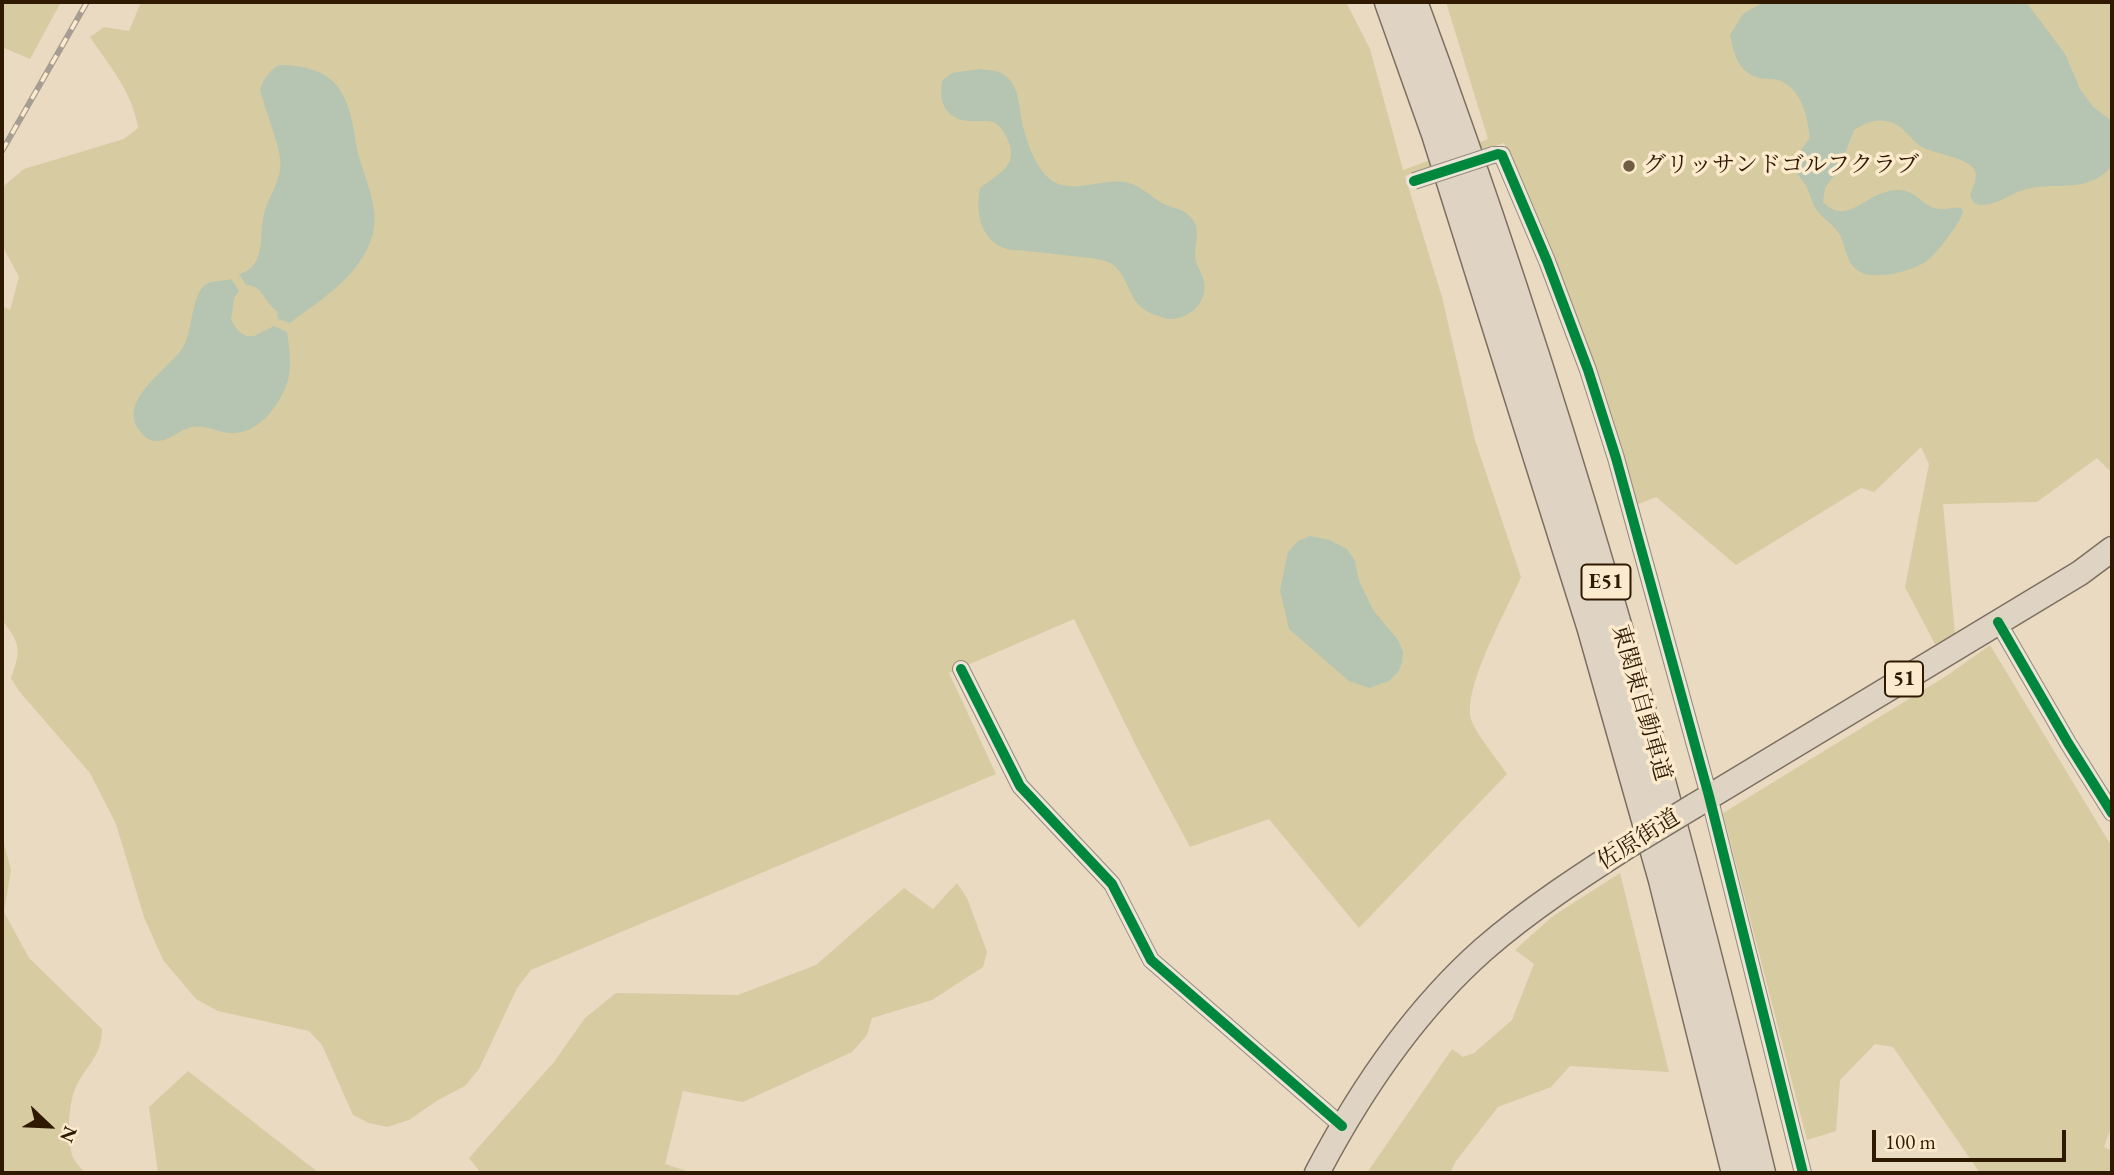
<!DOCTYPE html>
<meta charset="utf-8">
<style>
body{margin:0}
#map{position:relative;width:2114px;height:1175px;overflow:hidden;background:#eadac1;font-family:"EB Garamond",serif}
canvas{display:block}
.frame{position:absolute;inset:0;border:4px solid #2f1900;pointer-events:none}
.north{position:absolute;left:14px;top:1091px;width:70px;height:70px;-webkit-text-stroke:5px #fceacc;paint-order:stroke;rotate:113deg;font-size:19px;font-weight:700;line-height:28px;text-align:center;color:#2f1900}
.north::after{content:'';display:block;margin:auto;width:24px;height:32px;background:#2f1900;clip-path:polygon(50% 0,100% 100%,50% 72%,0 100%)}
.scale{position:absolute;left:1872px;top:1130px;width:194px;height:32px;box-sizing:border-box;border:4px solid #2f1900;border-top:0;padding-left:9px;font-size:21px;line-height:24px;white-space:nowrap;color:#2f1900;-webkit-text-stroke:5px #fceacc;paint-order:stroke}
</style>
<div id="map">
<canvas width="2114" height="1175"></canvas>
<div class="frame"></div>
<div class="north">N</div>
<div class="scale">100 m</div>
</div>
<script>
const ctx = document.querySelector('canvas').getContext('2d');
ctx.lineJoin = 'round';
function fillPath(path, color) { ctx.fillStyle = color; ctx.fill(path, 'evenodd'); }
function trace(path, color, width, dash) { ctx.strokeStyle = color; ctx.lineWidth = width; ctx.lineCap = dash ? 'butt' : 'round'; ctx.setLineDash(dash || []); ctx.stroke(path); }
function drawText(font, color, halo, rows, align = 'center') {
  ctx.font = font + ' "EB Garamond","Noto Serif JP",serif'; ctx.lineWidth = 7; ctx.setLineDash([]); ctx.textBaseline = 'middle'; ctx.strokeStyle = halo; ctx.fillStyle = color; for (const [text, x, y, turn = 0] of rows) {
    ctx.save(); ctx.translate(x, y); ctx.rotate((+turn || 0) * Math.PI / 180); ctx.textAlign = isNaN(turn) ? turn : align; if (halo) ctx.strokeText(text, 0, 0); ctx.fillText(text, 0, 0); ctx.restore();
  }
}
fillPath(new Path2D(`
 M 2,2 L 61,2 L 30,59 L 2,47 Z
 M 141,2 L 1346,2 L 1370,49 L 1403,170 L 1488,139 L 1446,2 L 2112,2 L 2112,473 L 2097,458 L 2037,502 L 1943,504 L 1955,634 L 1935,644 L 1905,587 L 1929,464 L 1921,447 L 1874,492 L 1861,488 L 1736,565 L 1656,497 L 1636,505 L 1573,311 L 1504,143 L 1405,176 L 1442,297 L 1475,440 L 1521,577 C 1507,610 1463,686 1471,719 C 1474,731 1499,762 1507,774 L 1359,928 L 1269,819 L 1190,847 L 1137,748 L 1074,619 L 949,673 L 996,774 L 531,970 L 517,988 L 479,1069 L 465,1086 L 438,1100 L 409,1120 L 387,1127 L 369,1123 L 353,1115 L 322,1045 L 309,1031 L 218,1011 L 196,999 L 163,960 L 144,917 L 116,824 L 90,773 L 19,691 L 11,678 C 21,650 21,644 2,620 L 2,306 L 10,310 L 19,277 L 2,245 L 2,193 L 5,185 L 24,169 L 124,139 L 138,128 C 133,93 109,65 90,37 L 104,27 L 129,31 Z
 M 1990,645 L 2112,847 L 2112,1125 L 2104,1147 L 2112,1151 L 2112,1173 L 1980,1173 L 1893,1047 L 1875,1044 L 1840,1080 L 1836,1131 L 1807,1140 L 1723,813 L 1948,675 Z
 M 2,836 L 11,870 L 4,912 L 29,958 L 102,1029 C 102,1057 85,1066 75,1089 C 68,1107 67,1136 72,1155 C 74,1162 81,1168 85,1173 L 2,1173 Z
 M 1620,873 L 1669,1072 L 1570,1066 L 1551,1087 L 1498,1107 L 1456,1161 L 1450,1173 L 1367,1173 L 1452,1049 L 1463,1057 L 1474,1053 L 1512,1020 L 1534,964 L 1515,950 L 1553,916 Z
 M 957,883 L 967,898 L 987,952 L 983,967 L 932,1000 L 872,1018 L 867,1035 L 852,1052 L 743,1102 L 683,1091 L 665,1164 L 693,1173 L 481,1173 L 469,1158 L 554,1062 L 585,1018 L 616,993 L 738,995 L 816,965 L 904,888 L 933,909 Z
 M 188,1071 L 319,1173 L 158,1173 L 149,1107 Z`), '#d6cba1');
fillPath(new Path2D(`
 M 1764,2 L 2026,2 L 2065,54 L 2080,89 L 2093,107 L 2112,121 L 2112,166 C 2085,196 2056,180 2023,190 C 2010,194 1995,206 1981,205 C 1974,204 1972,201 1970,195 C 1973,187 1979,177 1974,169 C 1967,158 1937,154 1924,148 C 1909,140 1904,123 1885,121 C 1873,119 1863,125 1854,130 L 1840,167 L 1825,188 L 1823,202 C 1846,225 1862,198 1886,192 C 1916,183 1921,209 1940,209 C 1948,210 1954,206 1961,208 L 1963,212 C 1960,223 1937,253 1928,260 C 1915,271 1871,282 1857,270 C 1846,262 1846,248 1841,237 C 1835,224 1823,220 1816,209 C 1811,202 1810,192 1805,184 C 1799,176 1795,172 1792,161 L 1810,138 C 1807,117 1803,91 1781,81 C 1775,78 1766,80 1759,78 C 1738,72 1734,54 1730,35 L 1743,14 Z
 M 279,65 C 299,65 324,69 337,86 C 353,106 353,133 359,157 C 367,185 383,216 369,245 C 353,281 320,300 290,323 L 278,319 L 277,311 C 264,302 263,285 246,285 L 239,274 C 267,267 259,234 264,214 C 269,194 283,180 280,158 C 276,135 266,112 260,90 C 263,79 269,71 279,65 Z
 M 980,69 C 986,70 996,70 1001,73 C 1022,84 1018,111 1024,130 C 1029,149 1040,179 1061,185 C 1082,190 1104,179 1125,182 C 1140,185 1150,196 1162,203 C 1169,207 1179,208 1186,213 C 1203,226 1195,239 1195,257 C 1196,266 1202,272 1204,281 C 1208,302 1190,319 1170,319 C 1166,319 1160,316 1155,315 C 1125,304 1132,278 1112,264 C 1104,259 1090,258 1081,257 C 1063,255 1046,253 1028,251 C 1022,250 1013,251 1007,249 C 980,241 975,211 980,188 C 999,173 1020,166 1007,138 C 1004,132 1000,125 993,122 C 986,120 978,122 971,121 C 947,120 938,104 942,81 L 952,73 Z
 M 231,279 L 239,291 L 234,298 L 231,320 L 238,331 L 246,336 L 254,336 L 274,326 L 287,332 C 289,347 292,364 288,380 C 281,403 261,432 234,433 C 220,434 206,424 192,427 C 180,429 171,440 158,441 C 150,441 145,438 140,431 C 116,401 167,371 182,349 C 193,332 191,296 205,285 C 213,279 223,282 231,279 Z
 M 1310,536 L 1330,540 L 1347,549 L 1355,561 L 1359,581 L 1373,610 L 1398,640 L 1403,652 L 1402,663 L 1398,672 L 1389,681 L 1369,688 L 1349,681 L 1289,629 L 1280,590 L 1288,552 L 1298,541 Z`), '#b6c5b1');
const minor = new Path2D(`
 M 1493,155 L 1502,155 L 1547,261 L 1588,370 L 1616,458 L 1709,796 L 1803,1173
 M 1998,622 L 2068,743 L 2112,813
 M 961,669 L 1020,786 L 1112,884 L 1151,960 L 1342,1126`);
const trunk = new Path2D(`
 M 1694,806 L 2080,573 L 2112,549
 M 1317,1173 C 1360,1091 1415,1010 1484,949 C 1530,909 1581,876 1631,844`);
const motorway = new Path2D(`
 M 1389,2 L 1436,134 L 1591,626 L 1663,880 L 1736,1173
 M 1413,2 C 1555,385 1666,776 1761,1173`);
trace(minor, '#958a79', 18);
trace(trunk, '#7b6f5f', 27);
trace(motorway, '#7b6f5f', 31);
trace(minor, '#ece4d8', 16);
trace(trunk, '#dfd4c3', 24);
trace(motorway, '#dfd4c3', 28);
const rail = new Path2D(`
 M 2,151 L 87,2`);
trace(rail, '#a69e92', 6);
trace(rail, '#fceacc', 3.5, [10]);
const minorBridge = new Path2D(`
 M 1414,181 L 1493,155`);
const trunkBridge = new Path2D(`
 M 1631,844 L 1694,806`);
trace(minorBridge, '#958a79', 18, []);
trace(trunkBridge, '#7b6f5f', 27, []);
trace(minorBridge, '#ece4d8', 16);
trace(trunkBridge, '#dfd4c3', 24);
trace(new Path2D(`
 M 1414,181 L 1498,154 L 1502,155 L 1547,261 L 1588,370 L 1616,458 L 1709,796 L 1803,1173
 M 1998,622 L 2068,743 L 2112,813
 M 961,669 L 1020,786 L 1112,884 L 1151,960 L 1342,1126`), '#00873e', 10);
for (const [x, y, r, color] of [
 [1629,166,7,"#705d44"]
]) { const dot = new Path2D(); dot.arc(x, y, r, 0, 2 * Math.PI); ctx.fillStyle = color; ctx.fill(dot); trace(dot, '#fceacc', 2.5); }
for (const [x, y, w] of [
 [1606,582,49],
 [1904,679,38]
]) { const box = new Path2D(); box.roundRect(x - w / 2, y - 17.5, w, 35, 5); ctx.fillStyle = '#fceacc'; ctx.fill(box); trace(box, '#2f1900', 2); }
drawText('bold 21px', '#2f1900', null, [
 ["E51",1606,582],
 ["51",1904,679]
]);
drawText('23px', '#2f1900', '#fceacc', [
 ["グリッサンドゴルフクラブ",1643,166]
], 'left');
drawText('23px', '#2f1900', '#fceacc', [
 ["東関東自動車道",1641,703,74],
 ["佐原街道",1639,840,-32]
]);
</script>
